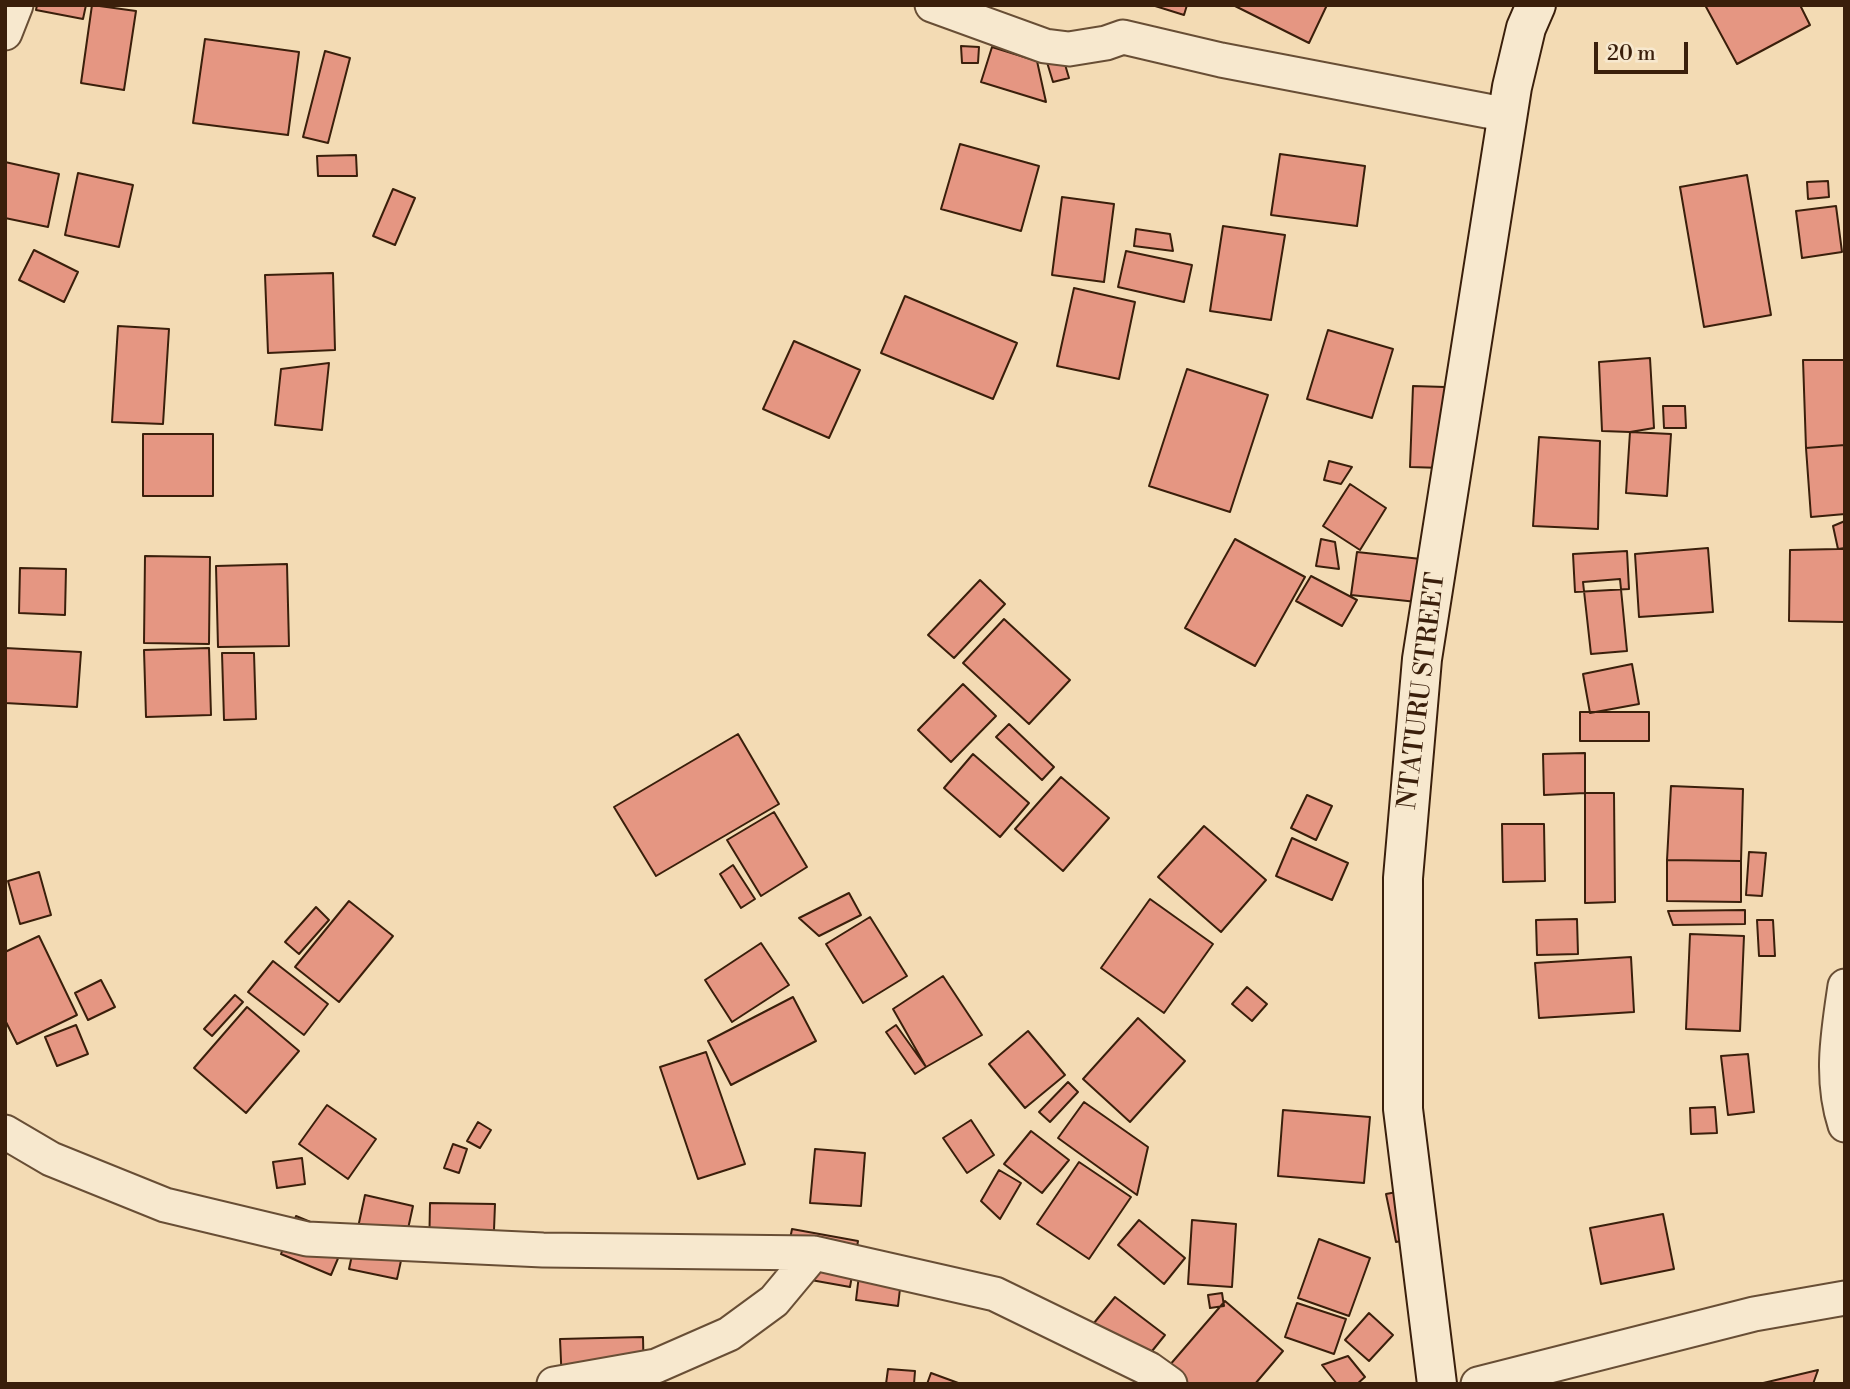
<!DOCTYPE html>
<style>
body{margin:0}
#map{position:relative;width:1850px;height:1389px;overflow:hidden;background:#f3dbb4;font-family:"Libre Bodoni",serif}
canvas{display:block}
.frame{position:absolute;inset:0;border:7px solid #3a1f0b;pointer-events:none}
.scale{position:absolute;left:1594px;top:42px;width:94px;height:32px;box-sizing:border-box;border:4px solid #3a1f0b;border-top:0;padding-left:9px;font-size:21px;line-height:24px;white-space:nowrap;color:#3a1f0b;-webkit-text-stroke:5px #f7e8ce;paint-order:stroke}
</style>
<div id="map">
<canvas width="1850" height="1389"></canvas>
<div class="frame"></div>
<div class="scale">20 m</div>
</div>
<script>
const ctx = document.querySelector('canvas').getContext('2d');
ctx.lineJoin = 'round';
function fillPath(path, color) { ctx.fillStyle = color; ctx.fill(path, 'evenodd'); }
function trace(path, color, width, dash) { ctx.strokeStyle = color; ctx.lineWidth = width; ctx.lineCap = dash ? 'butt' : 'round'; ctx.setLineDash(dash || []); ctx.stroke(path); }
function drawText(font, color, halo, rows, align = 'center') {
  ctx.font = font + ' "Libre Bodoni",serif'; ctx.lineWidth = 7; ctx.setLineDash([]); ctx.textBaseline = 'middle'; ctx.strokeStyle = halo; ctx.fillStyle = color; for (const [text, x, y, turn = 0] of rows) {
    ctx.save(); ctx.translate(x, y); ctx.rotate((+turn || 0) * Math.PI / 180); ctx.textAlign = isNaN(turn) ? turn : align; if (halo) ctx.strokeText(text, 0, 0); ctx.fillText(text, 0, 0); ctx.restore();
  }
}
const building = new Path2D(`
 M 37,5 L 86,5 L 83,19 L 36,10 Z
 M 92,5 L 136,11 L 124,90 L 81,83 Z
 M 1152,5 L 1187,5 L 1184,15 Z
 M 1233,5 L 1327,5 L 1309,43 Z
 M 1705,5 L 1800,5 L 1810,25 L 1737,64 Z
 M 205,39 L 299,52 L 288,135 L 193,123 Z
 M 961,46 L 979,47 L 978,63 L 962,63 Z
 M 992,47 L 1037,61 L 1046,102 L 981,82 Z
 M 325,51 L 350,58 L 328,143 L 303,137 Z
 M 1046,59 L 1064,61 L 1069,78 L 1053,82 Z
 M 960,144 L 1039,166 L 1021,231 L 941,209 Z
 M 1280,154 L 1365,166 L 1357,226 L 1271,215 Z
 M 356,155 L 357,176 L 318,176 L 317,156 Z
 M 5,162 L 59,174 L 48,227 L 5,218 Z
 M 78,173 L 133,185 L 119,247 L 65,235 Z
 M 1747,175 L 1771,315 L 1704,327 L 1680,187 Z
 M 1828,181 L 1829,197 L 1808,199 L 1807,182 Z
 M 393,189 L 415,198 L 395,245 L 373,236 Z
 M 1062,197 L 1114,204 L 1104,282 L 1052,275 Z
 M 1836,206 L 1842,252 L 1802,258 L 1796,211 Z
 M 1223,226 L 1285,235 L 1271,320 L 1210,311 Z
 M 1136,229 L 1170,234 L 1173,251 L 1134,246 Z
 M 34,250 L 78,272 L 64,302 L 19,280 Z
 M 1126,251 L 1192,265 L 1184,302 L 1118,287 Z
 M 333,273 L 335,350 L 268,353 L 265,275 Z
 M 1074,288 L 1135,302 L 1119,379 L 1057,366 Z
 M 905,296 L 1017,343 L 993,399 L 881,353 Z
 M 118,326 L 169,329 L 163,424 L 112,422 Z
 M 1328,330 L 1393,349 L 1372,418 L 1307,399 Z
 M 794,341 L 860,370 L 829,438 L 763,409 Z
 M 1650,358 L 1654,428 L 1630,432 L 1602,431 L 1599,362 Z
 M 1803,360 L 1845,360 L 1845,445 L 1806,448 Z
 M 329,363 L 322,430 L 275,425 L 281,369 Z
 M 1187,369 L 1268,395 L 1230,512 L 1149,486 Z
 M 1413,386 L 1445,387 L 1443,468 L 1410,467 Z
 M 1663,406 L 1685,406 L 1686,428 L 1664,428 Z
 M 1630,432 L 1671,434 L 1667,496 L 1626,493 Z
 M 143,434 L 213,434 L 213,496 L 143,496 Z
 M 1539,437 L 1600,441 L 1598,529 L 1533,526 Z
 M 1845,445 L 1845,514 L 1811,517 L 1806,448 Z
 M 1329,461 L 1352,467 L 1341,484 L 1324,480 Z
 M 1350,484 L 1386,508 L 1360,550 L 1323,526 Z
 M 1845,521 L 1845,548 L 1838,549 L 1833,526 Z
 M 1235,539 L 1305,577 L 1255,666 L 1185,628 Z
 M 1321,539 L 1335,542 L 1339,569 L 1316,566 Z
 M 1708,548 L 1713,612 L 1639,617 L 1635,554 Z
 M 1838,549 L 1845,549 L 1845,622 L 1789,621 L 1790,550 Z
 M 1627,551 L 1629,589 L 1575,592 L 1573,554 Z
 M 1357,552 L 1421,559 L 1417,602 L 1351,595 Z
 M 145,556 L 210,557 L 209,644 L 144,643 Z
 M 287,564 L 289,646 L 218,647 L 216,566 Z
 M 20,568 L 66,569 L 65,615 L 19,613 Z
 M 1311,576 L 1357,600 L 1342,626 L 1296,601 Z
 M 1620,579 L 1627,651 L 1591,654 L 1583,582 Z
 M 980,580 L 1005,604 L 954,658 L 928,635 Z
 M 1004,619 L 1070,680 L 1029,724 L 963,663 Z
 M 5,648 L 81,652 L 77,707 L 5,703 Z
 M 209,648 L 211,715 L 146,717 L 144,650 Z
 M 222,653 L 254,653 L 256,719 L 224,720 Z
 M 1632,664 L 1639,704 L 1590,713 L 1583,674 Z
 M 963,684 L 996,716 L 951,762 L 918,730 Z
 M 1580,712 L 1649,712 L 1649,741 L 1580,741 Z
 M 1009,724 L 1054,767 L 1042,780 L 996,737 Z
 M 738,734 L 779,804 L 656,876 L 614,807 Z
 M 1585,753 L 1585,793 L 1544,795 L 1543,754 Z
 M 973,754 L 1029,803 L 1000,837 L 944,788 Z
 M 1061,777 L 1109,818 L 1063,871 L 1015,829 Z
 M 1671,786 L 1743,789 L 1741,861 L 1667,860 Z
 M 1585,793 L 1614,793 L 1615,902 L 1585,903 Z
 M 1307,795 L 1332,806 L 1316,840 L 1291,828 Z
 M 774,812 L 807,867 L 761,896 L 727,840 Z
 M 1502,824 L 1544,824 L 1545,881 L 1503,882 Z
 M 1204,826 L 1266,880 L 1221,932 L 1158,877 Z
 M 1292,838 L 1348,863 L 1332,900 L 1276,876 Z
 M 1749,852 L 1766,853 L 1762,896 L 1746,895 Z
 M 1667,860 L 1741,861 L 1741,902 L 1667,901 Z
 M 733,865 L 755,899 L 741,908 L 720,874 Z
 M 39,872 L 51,915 L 20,924 L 8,881 Z
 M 849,893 L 861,915 L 819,936 L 799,918 Z
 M 1150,899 L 1213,944 L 1164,1013 L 1101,968 Z
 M 349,901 L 393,936 L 339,1002 L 295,967 Z
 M 316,907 L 329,920 L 299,954 L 285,942 Z
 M 1745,910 L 1745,924 L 1673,925 L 1668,911 Z
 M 870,917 L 907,976 L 863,1003 L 826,944 Z
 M 1577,919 L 1578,954 L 1537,955 L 1536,920 Z
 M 1757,920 L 1773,920 L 1775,956 L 1759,956 Z
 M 1690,934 L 1744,936 L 1740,1031 L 1686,1029 Z
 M 39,936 L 77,1015 L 17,1044 L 5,1020 L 5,952 Z
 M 761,943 L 789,985 L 732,1022 L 705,980 Z
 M 1631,957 L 1634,1012 L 1539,1018 L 1535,963 Z
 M 273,961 L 328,1004 L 304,1035 L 248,992 Z
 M 943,976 L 982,1035 L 926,1067 L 893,1009 Z
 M 101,980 L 115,1007 L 88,1020 L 75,993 Z
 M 1247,987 L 1267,1004 L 1252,1021 L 1232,1004 Z
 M 235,995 L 243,1002 L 212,1036 L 204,1029 Z
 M 793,997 L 816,1041 L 731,1085 L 708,1041 Z
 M 247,1007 L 299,1051 L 246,1113 L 194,1068 Z
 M 1138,1018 L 1185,1061 L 1130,1122 L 1083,1079 Z
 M 76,1025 L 88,1054 L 57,1066 L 45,1037 Z
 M 896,1025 L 926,1067 L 915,1074 L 886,1032 Z
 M 1028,1031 L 1065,1075 L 1025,1108 L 989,1064 Z
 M 706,1052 L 745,1164 L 698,1179 L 660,1067 Z
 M 1748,1054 L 1754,1112 L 1728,1115 L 1721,1056 Z
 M 1068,1082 L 1078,1092 L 1050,1122 L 1039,1112 Z
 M 1084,1102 L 1148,1147 L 1137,1195 L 1058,1138 Z
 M 327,1105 L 376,1139 L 348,1179 L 299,1144 Z
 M 1715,1107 L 1717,1133 L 1691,1134 L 1690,1108 Z
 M 1283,1110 L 1370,1117 L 1364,1183 L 1278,1176 Z
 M 971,1120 L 994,1155 L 967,1173 L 943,1138 Z
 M 478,1122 L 491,1130 L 480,1148 L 467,1141 Z
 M 1031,1131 L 1069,1160 L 1042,1193 L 1004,1164 Z
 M 453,1144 L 467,1149 L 459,1173 L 444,1168 Z
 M 815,1149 L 865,1153 L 861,1206 L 810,1203 Z
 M 302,1158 L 305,1184 L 277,1188 L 273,1162 Z
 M 1079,1162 L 1131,1197 L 1089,1259 L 1037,1224 Z
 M 999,1170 L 1021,1183 L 1000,1219 L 981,1201 Z
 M 1402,1191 L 1412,1239 L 1396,1242 L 1386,1194 Z
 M 365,1195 L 413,1206 L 397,1279 L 349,1269 Z
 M 430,1203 L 495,1204 L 493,1256 L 429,1255 Z
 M 1663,1214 L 1674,1269 L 1601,1284 L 1590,1228 Z
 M 296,1216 L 347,1237 L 331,1275 L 281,1254 Z
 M 1139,1220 L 1185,1258 L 1164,1284 L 1118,1245 Z
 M 1192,1220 L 1236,1224 L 1232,1287 L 1188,1284 Z
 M 792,1229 L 858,1241 L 850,1287 L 783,1275 Z
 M 1319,1239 L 1370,1258 L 1349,1316 L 1298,1298 Z
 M 859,1275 L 901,1280 L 898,1306 L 856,1300 Z
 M 1222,1293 L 1224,1306 L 1210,1308 L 1208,1295 Z
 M 1115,1297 L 1165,1335 L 1144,1361 L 1094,1323 Z
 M 1225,1301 L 1283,1351 L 1255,1384 L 1159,1384 L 1156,1381 Z
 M 1297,1303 L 1346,1319 L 1334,1354 L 1285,1337 Z
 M 1369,1313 L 1393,1335 L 1369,1361 L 1345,1340 Z
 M 643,1337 L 644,1384 L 562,1384 L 560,1339 Z
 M 1348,1356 L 1365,1377 L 1357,1384 L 1337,1384 L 1322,1365 Z
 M 888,1369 L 915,1371 L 914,1384 L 886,1384 Z
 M 1818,1370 L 1813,1384 L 1759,1384 Z
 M 931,1373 L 961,1384 L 927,1384 Z`);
fillPath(building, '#e59682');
trace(building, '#3a1f0b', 2);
const street = new Path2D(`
 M 932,5 L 1045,46 L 1069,49 L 1106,43 L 1123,37 L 1221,60 L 1508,115
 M 5,33 L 16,5
 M 1845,986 C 1838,1033 1830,1079 1845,1125
 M 5,1132 L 51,1159 L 165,1205 L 307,1239 L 543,1250 L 814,1253 L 995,1294 L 1149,1369 L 1170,1384
 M 554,1384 L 656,1366 L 729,1334 L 774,1301 L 814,1253
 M 1478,1384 L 1754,1314 L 1845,1298`);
const secondary = new Path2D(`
 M 1437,1384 L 1403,1109 L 1403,878 L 1422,659 L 1512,87 L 1526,28 L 1536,5`);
trace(street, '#684e35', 37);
trace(secondary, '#3a1f0b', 42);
trace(street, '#f7e8ce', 33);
trace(secondary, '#f7e8ce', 38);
drawText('26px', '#3a1f0b', '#f7e8ce', [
 ["NTATURU STREET",1423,691,-83]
]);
</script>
